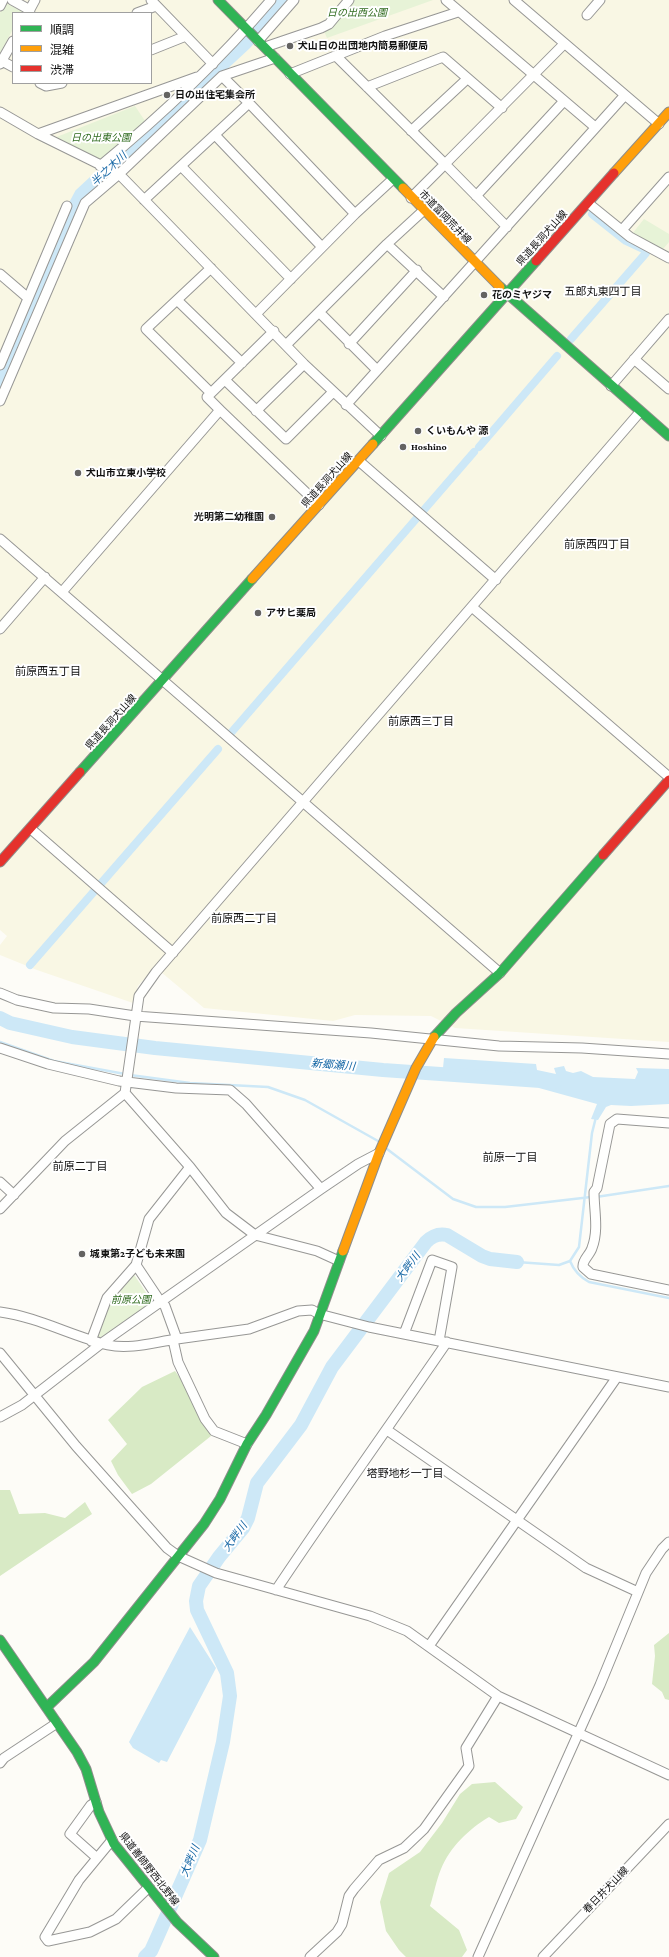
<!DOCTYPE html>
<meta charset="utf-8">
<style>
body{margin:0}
#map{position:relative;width:669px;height:1957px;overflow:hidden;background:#fdfcf7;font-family:"Crimson Pro","Noto Sans JP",serif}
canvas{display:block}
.legend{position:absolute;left:12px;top:12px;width:140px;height:72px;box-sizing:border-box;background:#fff;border:1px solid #a0a0a0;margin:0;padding:5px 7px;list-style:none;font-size:12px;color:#111}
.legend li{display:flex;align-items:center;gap:8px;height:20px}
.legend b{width:20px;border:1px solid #a0a0a0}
</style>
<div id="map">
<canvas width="669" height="1957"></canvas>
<ul class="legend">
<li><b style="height:5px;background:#30b455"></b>順調</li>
<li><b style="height:5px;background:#ff9f0a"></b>混雑</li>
<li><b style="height:5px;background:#e5322d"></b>渋滞</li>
</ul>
</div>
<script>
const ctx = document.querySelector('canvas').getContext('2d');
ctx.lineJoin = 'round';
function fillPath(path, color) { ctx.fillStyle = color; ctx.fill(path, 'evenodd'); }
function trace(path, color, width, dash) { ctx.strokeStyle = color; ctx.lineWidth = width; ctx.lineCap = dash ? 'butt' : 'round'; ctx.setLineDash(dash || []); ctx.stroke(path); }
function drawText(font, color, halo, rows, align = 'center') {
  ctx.font = font + ' "Crimson Pro","Noto Sans JP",serif'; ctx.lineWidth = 4; ctx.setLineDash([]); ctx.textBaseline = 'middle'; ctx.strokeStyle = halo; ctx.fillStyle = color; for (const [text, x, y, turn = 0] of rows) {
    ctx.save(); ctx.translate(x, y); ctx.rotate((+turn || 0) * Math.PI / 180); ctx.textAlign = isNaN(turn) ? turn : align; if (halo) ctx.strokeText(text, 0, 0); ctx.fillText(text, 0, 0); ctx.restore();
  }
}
fillPath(new Path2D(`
 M 0,0 L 669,0 L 669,1042 L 455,1028 L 431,1016 L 355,1015 L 333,1021 L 204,1008 L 155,967 L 138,986 L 133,1003 L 37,970 L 0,955 L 0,945 L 7,936 L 0,930 ZM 13,13 L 151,13 L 151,83 L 13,83 Z`), '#f9f7e4');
fillPath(new Path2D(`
 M 351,0 L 433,0 L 327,38 L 324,31 Z
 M 6,3 L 23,12 L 13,13 L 13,29 L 0,53 L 0,13 Z
 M 135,106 L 147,124 L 101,161 L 54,138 Z
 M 644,219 L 669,234 L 669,242 L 663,249 L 632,234 Z
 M 133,1273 L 153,1303 L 101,1340 L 95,1338 L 112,1297 Z`), '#e7f3d7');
fillPath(new Path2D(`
 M 175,1371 L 194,1398 L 211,1436 L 151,1484 L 132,1494 L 118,1475 L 111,1461 L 127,1444 L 108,1420 L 142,1387 Z
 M 0,1490 L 10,1490 L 19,1514 L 45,1513 L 65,1518 L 85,1502 L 92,1514 L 0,1576 Z
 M 669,1633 L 669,1700 L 665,1699 L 662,1692 L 652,1684 L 655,1656 L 654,1645 Z
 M 495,1782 L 523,1807 L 516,1819 L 499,1823 L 489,1817 C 469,1829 450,1847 441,1869 C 436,1881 434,1894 430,1906 L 459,1930 L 467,1950 L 462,1957 L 406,1957 L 399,1950 L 386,1931 L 380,1902 L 389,1873 L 420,1852 L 442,1823 L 460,1794 L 472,1784 Z`), '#d8eac5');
fillPath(new Path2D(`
 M 444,1058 L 536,1064 L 537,1070 L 556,1074 L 554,1068 L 564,1066 L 566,1071 L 573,1073 L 581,1071 L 593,1077 L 635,1079 L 638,1072 L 636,1068 L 669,1069 L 669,1104 L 631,1106 L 611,1105 L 606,1107 L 598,1120 L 591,1119 L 597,1104 L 539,1088 L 534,1078 L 506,1074 L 486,1075 L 443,1068 Z
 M 190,1627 L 216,1668 L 167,1762 L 161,1760 L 159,1763 L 133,1748 L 129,1742 Z`), '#cde8f7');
trace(new Path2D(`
 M 0,1042 L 54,1061 L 125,1074
 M 130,1075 L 190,1083 L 268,1087 L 305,1100 L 378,1141
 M 387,1149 L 453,1199 L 476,1207 L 505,1207 L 591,1197
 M 596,1197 L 669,1186
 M 570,1261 C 574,1271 580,1277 589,1282 L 669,1298
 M 517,1262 L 559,1265 L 570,1261 L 579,1247 L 592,1133 L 596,1117`), '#cde8f7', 2.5);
trace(new Path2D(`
 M 571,339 L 646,253 L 645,250 L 626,241 L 592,214
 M 479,447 L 557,356
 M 230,734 L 474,452
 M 30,965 L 218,749`), '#cde8f7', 8);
trace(new Path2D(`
 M 0,383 L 48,273 L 74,208 L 81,195 L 245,43 L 283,0
 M 0,1018 L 10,1023 L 72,1037 L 155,1048 L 383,1070 L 555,1082
 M 145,1957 L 151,1951 L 156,1940 L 200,1840 L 223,1742 L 230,1696 L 227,1673 L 197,1610 L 196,1601 L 199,1586 L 219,1557 L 243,1528 L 248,1518 L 257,1483 L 301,1425 L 332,1367 L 426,1242 C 432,1236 438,1233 447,1235 L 482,1256 L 490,1259 L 517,1262`), '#cde8f7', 14);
const street = new Path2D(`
 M 12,0 L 30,10
 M 151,0 L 213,64
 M 446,0 L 595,127
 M 514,0 L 659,124
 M 0,6 L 3,0
 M 28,13 L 35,0
 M 137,13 L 156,6
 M 587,15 L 600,0
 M 258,41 L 294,0
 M 265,47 L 321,28 L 329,24 L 349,0
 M 151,50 L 186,36
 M 336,56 L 445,164 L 411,198
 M 2,61 L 13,67
 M 0,64 L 13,41
 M 290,74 L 385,36 L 458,12
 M 40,83 L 46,86 L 62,83
 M 367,87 L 443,57 L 502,108
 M 249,103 L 355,214
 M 0,112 L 38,134 L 119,174 L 304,364 L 381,436
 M 411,131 L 467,79
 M 38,134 L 197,77
 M 215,135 L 322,247
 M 100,166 C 162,115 219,61 271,0
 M 181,166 L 291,279
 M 476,196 L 564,101
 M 144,200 L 249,103 L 222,76 L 275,58
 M 588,203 L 630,237 L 669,258
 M 507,227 L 445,164 L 564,44
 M 622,230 L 669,177
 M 387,244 L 444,297
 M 0,274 L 28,298
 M 177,300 L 242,363
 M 319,312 L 377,370
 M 256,314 L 355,214 L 393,179
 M 349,344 L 417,270
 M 286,345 L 387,244 L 424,210
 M 634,359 L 669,389
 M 0,365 L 67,206
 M 225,380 L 286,439 L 333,392
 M 611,386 L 669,319
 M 211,393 L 146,329 L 211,268
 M 0,401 L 85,203 L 119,174 L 222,76
 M 346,405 L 625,95
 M 220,410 L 319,505
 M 256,411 L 304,364
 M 359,461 L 496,580
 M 0,539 L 500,973
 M 62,592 L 220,410 L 207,397 L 274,331
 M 472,607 L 669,777
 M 0,629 L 45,577
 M 31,829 L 173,953
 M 0,993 L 17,1000 L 54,1008 L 89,1009 L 135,1016 L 371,1033 L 499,1046 L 582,1048 L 669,1054
 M 0,1048 L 48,1064 L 119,1081 L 176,1088 L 230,1090 L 246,1104 L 321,1189
 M 125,1093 L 190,1167 L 226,1213 L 255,1235 L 317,1251 L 339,1261
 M 669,1123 L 617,1119 L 610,1124 L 597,1188 L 594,1192 C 594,1210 599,1230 592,1248 C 590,1255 582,1260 583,1267 L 591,1274 L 669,1290
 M 0,1182 L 14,1195
 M 0,1209 L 65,1141 L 125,1093 L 139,996 L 156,972 L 640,412
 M 136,1265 L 160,1301 L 165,1306 L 177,1339 L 249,1329 L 298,1311 L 312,1310 L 319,1314 L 369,1327 L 669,1387
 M 0,1312 C 38,1317 71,1336 108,1345 C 130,1350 155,1342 177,1339
 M 404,1334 L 432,1260 L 452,1267 L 439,1341
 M 173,1340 L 178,1362 L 205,1419 L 214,1431 L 247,1444
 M 91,1341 L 107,1298 L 136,1265 L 149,1219 L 190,1167
 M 0,1353 L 76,1446 L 167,1548 L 178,1556 L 216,1573 L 370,1616 L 407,1631 L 498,1696 L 669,1775
 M 0,1417 L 22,1405 L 102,1343 L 321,1189 L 358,1164 L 379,1153
 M 387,1430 L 586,1568 L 638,1592
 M 276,1590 C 332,1506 390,1425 447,1342
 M 429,1646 L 617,1377
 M 0,1763 L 4,1758 L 57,1723
 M 96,1802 L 91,1805 L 70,1834 L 97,1858
 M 112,1840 L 79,1880 L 45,1937 L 48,1941 L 90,1932 L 116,1919 L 148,1888
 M 310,1957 L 337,1932 L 342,1924 L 349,1896 L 354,1889 L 379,1860 L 404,1848 L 424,1829 L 469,1766 L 466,1748 L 498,1696
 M 478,1957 L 600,1685 L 646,1573 L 662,1549 L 669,1542
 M 543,1957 L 669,1824`);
const fast = new Path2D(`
 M 218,0 L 403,188
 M 500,287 L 669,436
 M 373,444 L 536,261
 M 80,772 L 252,579
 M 434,1037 L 456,1013 L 500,973 L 603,855
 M 0,1640 L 77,1752 L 86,1769 L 99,1812 L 114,1844 L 177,1922 L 214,1957
 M 47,1707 L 94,1662 L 204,1524 L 220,1499 L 247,1444 L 266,1415 L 314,1331 L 343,1251`);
const slow = new Path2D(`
 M 614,173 L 669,112
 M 403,188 L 500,287
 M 252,579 L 373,444
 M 343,1251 L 379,1153 L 416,1068 L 434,1037`);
const jam = new Path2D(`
 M 536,261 L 614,173
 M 603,855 L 669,780
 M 0,862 L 80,772`);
trace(street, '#979795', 11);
trace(fast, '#8e8d8b', 11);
trace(slow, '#8e8d8b', 11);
trace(jam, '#8e8d8b', 11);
trace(street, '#fffffe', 9);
trace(fast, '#30b455', 9);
trace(slow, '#ff9f0a', 9);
trace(jam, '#e5322d', 9);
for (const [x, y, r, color] of [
 [290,46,4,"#646362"],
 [167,95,4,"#646362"],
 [484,295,4,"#646362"],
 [418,431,4,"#646362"],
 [403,447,4,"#646362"],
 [78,473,4,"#646362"],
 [272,517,4,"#646362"],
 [258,613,4,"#646362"],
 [82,1254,4,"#646362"]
]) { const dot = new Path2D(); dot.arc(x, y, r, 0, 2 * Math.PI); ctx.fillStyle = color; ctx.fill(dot); trace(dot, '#fff', 1.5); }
drawText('italic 10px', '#2f6b1f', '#fff', [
 ["日の出西公園",357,13],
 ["日の出東公園",101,138],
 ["前原公園",131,1300]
]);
drawText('bold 10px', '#111', '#fff', [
 ["犬山日の出団地内簡易郵便局",298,46],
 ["日の出住宅集会所",175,95],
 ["花のミヤジマ",492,295],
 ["くいもんや 源",426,431],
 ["Hoshino",411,447],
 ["犬山市立東小学校",86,473],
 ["光明第二幼稚園",264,517,"right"],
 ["アサヒ薬局",266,613],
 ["城東第2子ども未来園",90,1254]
], 'left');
drawText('10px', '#111', '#fff', [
 ["市道富岡荒井線",445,217,46],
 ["県道長洞犬山線",542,238,-48],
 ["県道長洞犬山線",327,480,-48],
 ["県道長洞犬山線",111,722,-48],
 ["県道善師野西北野線",149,1869,52],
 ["春日井犬山線",606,1890,-46]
]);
drawText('italic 11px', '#1768a6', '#fff', [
 ["半之木川",109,169,-43],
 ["新郷瀬川",333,1065,5],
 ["大畔川",408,1267,-53],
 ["大畔川",235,1537,-54],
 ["大畔川",190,1861,-67]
]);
drawText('11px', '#111', '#fff', [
 ["五郎丸東四丁目",603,292],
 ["前原西四丁目",597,545],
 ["前原西五丁目",48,672],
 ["前原西三丁目",421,722],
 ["前原西二丁目",244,919],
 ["前原一丁目",510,1158],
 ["前原二丁目",80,1167],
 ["塔野地杉一丁目",405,1474]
]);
</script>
